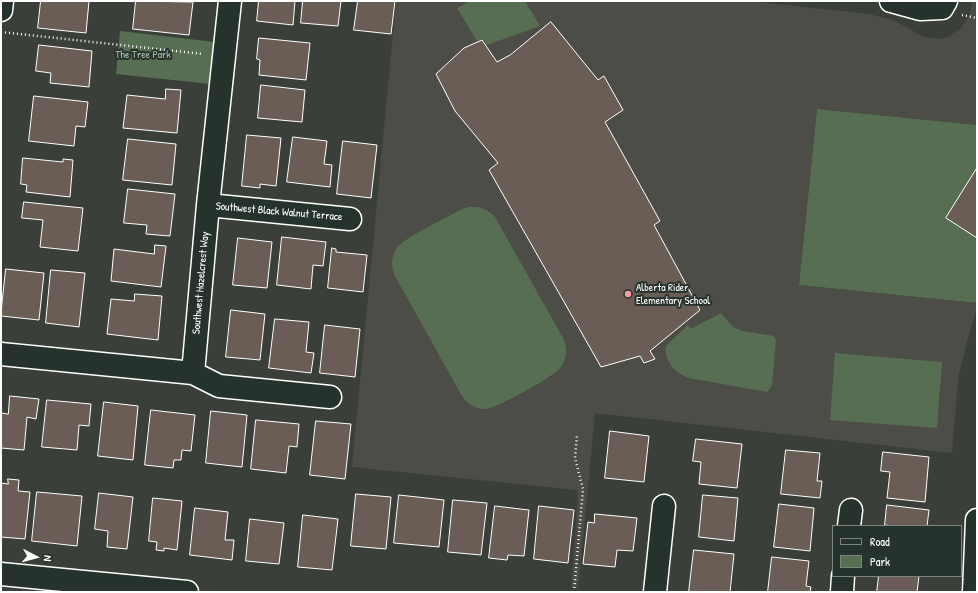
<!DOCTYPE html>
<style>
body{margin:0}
#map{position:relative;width:978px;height:593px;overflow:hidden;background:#3a4039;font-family:"Patrick Hand",sans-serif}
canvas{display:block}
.frame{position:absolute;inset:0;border:2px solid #fff;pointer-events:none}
.legend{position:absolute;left:832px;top:525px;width:130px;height:52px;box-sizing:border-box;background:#26332d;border:1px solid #7d8581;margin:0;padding:5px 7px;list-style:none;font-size:12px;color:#fff}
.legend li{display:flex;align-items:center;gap:8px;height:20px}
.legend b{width:20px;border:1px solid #7d8581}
.north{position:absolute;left:16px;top:537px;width:40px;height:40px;-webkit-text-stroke:3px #26332d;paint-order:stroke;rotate:96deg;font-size:11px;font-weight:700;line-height:16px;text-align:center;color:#fff}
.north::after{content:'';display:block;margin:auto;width:14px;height:18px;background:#fff;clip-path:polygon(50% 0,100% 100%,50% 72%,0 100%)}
</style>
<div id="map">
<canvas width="978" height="593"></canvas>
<div class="frame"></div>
<ul class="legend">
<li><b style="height:5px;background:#26332d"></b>Road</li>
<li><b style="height:11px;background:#586e53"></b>Park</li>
</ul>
<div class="north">N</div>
</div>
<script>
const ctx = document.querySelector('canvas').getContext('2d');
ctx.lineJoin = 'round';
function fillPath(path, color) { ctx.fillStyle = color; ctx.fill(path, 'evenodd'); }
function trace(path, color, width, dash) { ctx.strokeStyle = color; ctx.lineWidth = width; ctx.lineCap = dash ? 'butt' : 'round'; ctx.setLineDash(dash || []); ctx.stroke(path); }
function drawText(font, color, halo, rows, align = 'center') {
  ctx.font = font + ' "Patrick Hand",sans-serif'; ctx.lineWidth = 4; ctx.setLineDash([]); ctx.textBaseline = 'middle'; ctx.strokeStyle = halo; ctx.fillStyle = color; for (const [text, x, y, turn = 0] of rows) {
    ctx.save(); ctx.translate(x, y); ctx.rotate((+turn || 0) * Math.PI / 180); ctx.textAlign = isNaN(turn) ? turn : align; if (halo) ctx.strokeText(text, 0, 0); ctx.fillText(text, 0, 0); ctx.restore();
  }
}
fillPath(new Path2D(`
 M 396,1 L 748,1 L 869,14 L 889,19 L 905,26 L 921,36 L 930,38 L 939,39 L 948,37 L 961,28 L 970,14 L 972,1 L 977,1 L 977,125 L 817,109 L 799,285 L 977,303 L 977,308 L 968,338 L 959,374 L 953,436 L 952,453 L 595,413 L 578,589 L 571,588 L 578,498 L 577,490 L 352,467 Z`), '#4c4d46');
fillPath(new Path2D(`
 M 470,1 L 525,1 L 540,26 L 487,45 L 483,39 L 477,41 L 457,8 Z
 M 120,31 L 214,42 L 210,84 L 116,74 Z
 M 817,109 L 977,125 L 977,303 L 799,285 Z
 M 469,207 C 480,206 487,209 495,217 L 563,338 C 567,347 568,357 561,367 C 555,376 496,409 485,409 C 475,409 467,403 462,396 L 395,276 C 391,267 391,258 396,249 C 403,238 450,216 464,208 Z
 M 721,313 L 733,327 L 743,331 L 774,336 L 776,340 L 772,384 L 771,387 L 767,392 L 689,378 C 675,373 664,361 666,346 L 688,325 L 691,329 Z
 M 835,353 L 942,362 L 937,428 L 830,420 Z`), '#586e53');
const building = new Path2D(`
 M 41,1 L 89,1 L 86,33 L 38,28 Z
 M 136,1 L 193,2 L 189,35 L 133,29 Z
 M 259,1 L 295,1 L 293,25 L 257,21 Z
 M 303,1 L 341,1 L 338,26 L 301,23 Z
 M 358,1 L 395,1 L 391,34 L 354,30 Z
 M 551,22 L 598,80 L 604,76 L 623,110 L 605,122 L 660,221 L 654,225 L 700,310 L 650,351 L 655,359 L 644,363 L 640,356 L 601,367 L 489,170 L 498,163 L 455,111 L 436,74 L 464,48 L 482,40 L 497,62 L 510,55 Z
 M 259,38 L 310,43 L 306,80 L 259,75 L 260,60 L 257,59 Z
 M 39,45 L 92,51 L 89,87 L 50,83 L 51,73 L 36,71 Z
 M 261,85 L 305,90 L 302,122 L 258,118 Z
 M 166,89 L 181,90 L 177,133 L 123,128 L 127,95 L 165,99 Z
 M 34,96 L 88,102 L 85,127 L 76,126 L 74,146 L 29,141 Z
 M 247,135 L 281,138 L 276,186 L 260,184 L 260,188 L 242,186 Z
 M 293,137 L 327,141 L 324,164 L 332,165 L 330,187 L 287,182 Z
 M 128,139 L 176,144 L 172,185 L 123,180 Z
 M 343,141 L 377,145 L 371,198 L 337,194 Z
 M 23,158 L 63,162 L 63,159 L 73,160 L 70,197 L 26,192 L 27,185 L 21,184 Z
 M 977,168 L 977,238 L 946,218 Z
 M 128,189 L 175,194 L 170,236 L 146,234 L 147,225 L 124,223 Z
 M 24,202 L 83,208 L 78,251 L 40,247 L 43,220 L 22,218 Z
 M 282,237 L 326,242 L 323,266 L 313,265 L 311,289 L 277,285 Z
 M 238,238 L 272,242 L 267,288 L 233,285 Z
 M 155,245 L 166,246 L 161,287 L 111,281 L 114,249 L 154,254 Z
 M 332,248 L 336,249 L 336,252 L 367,255 L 363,292 L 328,288 Z
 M 6,269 L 44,273 L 39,320 L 1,316 Z
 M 51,270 L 85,273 L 79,327 L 46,323 Z
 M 135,294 L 162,296 L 158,340 L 107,334 L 111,299 L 134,301 Z
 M 231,310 L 265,314 L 260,360 L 226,357 Z
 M 275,319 L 309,322 L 306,352 L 314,353 L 311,373 L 269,368 Z
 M 325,325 L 360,329 L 355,377 L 320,373 Z
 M 10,396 L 39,399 L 36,419 L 27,417 L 24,450 L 1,448 L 1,413 L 8,414 Z
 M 47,400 L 91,404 L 89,426 L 79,425 L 77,450 L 42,447 Z
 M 104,402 L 138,406 L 133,460 L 98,456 Z
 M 151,410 L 195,415 L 191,451 L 182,450 L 181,460 L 174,460 L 173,468 L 145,465 Z
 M 211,411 L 247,415 L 242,467 L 206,463 Z
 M 256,420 L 299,424 L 297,447 L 289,446 L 286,473 L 251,469 Z
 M 316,421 L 351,424 L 345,479 L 310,475 Z
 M 610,431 L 649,436 L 644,482 L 605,478 Z
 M 696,439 L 742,444 L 737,488 L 699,484 L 701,462 L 693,461 Z
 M 786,450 L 820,453 L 817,481 L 822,481 L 820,498 L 781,494 Z
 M 883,452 L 929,457 L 925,502 L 887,498 L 890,472 L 881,471 Z
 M 8,479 L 19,480 L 18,491 L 30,492 L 25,539 L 1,537 L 1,483 L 8,484 Z
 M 37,492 L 82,496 L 77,546 L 32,541 Z
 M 99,493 L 133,497 L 127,549 L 107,547 L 108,531 L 95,529 Z
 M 356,494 L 391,497 L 386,549 L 351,546 Z
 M 399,495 L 444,500 L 439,547 L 394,543 Z
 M 703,495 L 738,498 L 734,541 L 699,537 Z
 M 153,498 L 182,501 L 177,550 L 164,548 L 164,551 L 156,550 L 157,542 L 149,541 Z
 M 453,500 L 487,503 L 481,555 L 448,552 Z
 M 779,504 L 814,508 L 810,551 L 774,547 Z
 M 887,505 L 929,510 L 927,526 L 892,526 L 885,525 Z
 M 495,506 L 529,510 L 524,556 L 508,555 L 507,560 L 489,558 Z
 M 539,506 L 574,510 L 568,563 L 534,559 Z
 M 195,508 L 228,512 L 225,540 L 234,540 L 232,560 L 190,555 Z
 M 595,514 L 637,518 L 633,551 L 617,550 L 615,567 L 583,564 L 588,522 L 594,523 Z
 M 303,515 L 338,519 L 332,570 L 298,567 Z
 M 250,519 L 284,523 L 279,564 L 246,561 Z
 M 694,550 L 734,554 L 730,592 L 689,592 Z
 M 772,557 L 809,561 L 806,586 L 811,587 L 810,592 L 768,592 Z
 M 879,576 L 919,576 L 917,592 L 877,592 Z`);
fillPath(building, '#695d56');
trace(building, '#fff', 1);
const street = new Path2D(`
 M 891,1 L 920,9 L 942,8 L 946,1
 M 1,10 L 2,1
 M 208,205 L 350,219
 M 1,354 L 193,373 L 219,386 L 330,397
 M 193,373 L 208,205 L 230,1
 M 849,526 L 851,510
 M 1,574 L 187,592
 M 655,592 L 664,506
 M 842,592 L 843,576`);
const secondary = new Path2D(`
 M 974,592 L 977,520`);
trace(street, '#fff', 25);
trace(secondary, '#fff', 25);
trace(new Path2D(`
 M 962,15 L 977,18
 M 1,32 L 203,54
 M 574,592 L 583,489 L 575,458 L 577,435`), '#fff', 2.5, [1, 3]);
trace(street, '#26332d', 22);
trace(secondary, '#26332d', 22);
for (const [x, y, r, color] of [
 [628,294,4,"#ff9aa2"]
]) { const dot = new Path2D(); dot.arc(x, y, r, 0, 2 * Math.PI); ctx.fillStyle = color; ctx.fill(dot); trace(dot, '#26332d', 1.5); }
drawText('11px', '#b4beb2', '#26332d', [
 ["The Tree Park",143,55]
]);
drawText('11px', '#fff', '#26332d', [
 ["Southwest Black Walnut Terrace",279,212,5],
 ["Southwest Hazelcrest Way",201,283,-85]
]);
drawText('11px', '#fff', '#26332d', [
 ["Alberta Rider",636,288],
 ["Elementary School",636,301]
], 'left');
</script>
